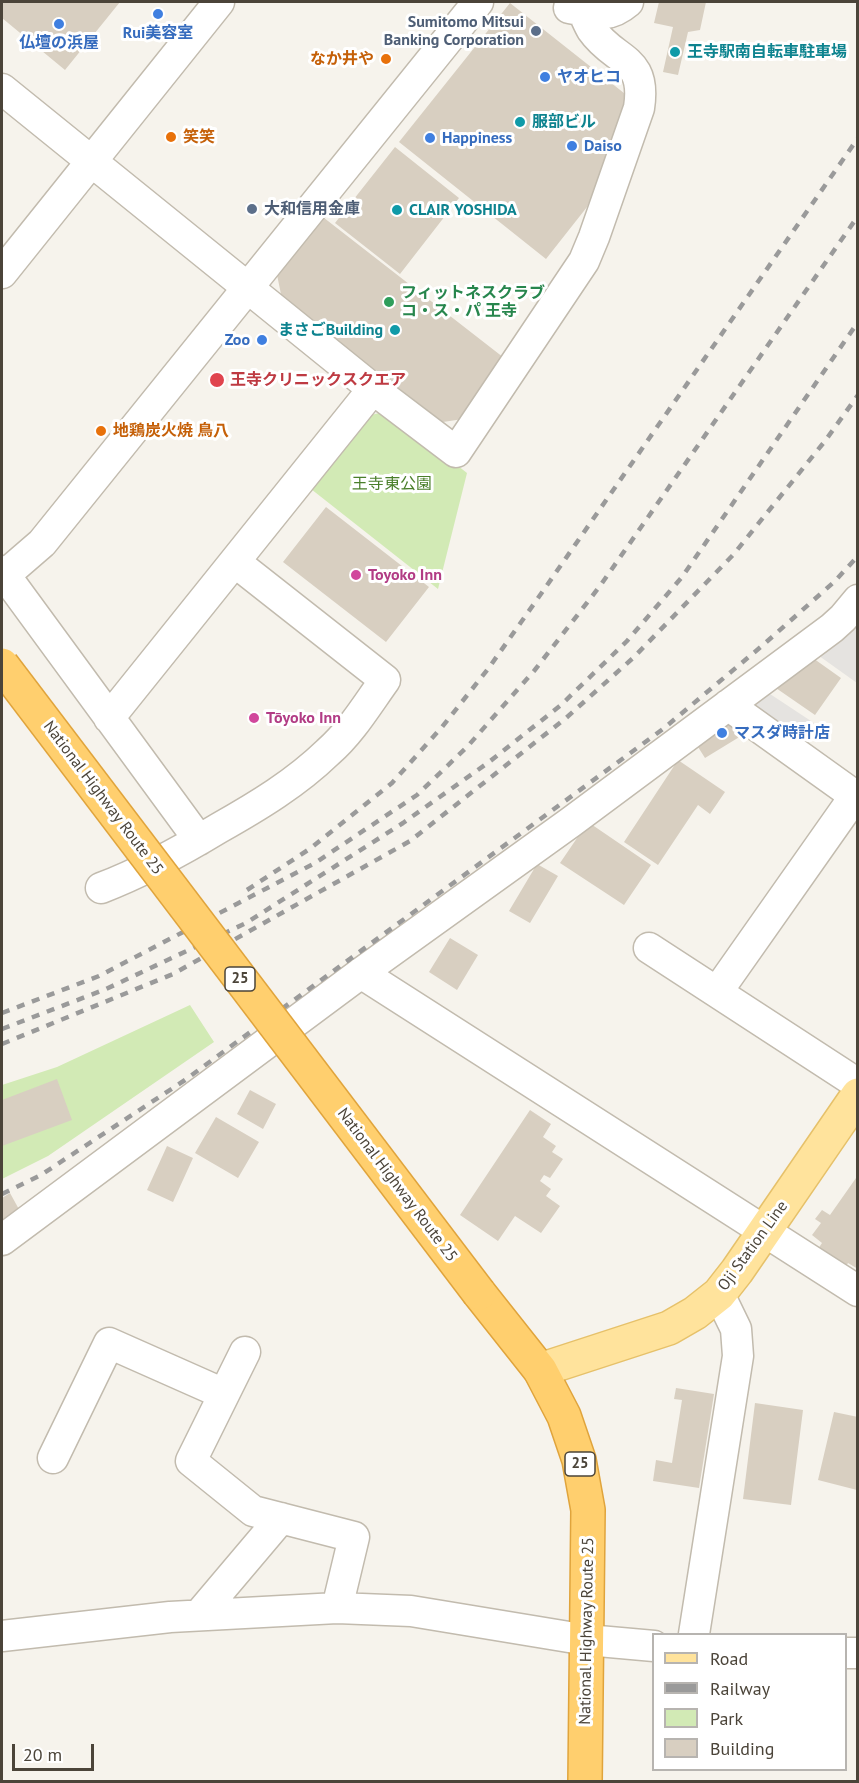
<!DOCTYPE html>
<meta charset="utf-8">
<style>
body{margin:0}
#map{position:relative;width:859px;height:1783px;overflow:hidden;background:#f6f3ec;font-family:"PT Sans",sans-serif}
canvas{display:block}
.frame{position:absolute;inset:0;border:3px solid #4b4439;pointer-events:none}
.legend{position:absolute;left:652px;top:1633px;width:195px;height:138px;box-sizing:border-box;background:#fff;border:2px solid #b7b4b0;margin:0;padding:8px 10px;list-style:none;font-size:18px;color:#4b4439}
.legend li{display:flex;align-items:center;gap:12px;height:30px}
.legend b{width:30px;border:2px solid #b7b4b0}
.scale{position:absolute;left:12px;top:1744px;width:82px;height:27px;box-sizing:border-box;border:3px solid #4b4439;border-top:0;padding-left:8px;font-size:18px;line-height:21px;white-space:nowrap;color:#4b4439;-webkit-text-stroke:4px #fff;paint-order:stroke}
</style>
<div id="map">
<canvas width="859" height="1783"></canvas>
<div class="frame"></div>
<ul class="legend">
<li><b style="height:8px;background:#ffe39c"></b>Road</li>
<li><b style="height:8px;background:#9a9a9a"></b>Railway</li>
<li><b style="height:16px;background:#d2eab5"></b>Park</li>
<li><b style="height:16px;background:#d8cfc1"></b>Building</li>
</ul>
<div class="scale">20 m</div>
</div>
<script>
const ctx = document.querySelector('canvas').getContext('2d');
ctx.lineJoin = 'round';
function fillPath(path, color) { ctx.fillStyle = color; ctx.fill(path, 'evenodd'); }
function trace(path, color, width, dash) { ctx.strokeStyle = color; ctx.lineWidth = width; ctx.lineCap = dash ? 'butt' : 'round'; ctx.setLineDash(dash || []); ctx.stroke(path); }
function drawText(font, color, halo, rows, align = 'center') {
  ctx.font = font + ' "PT Sans","Noto Sans JP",sans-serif'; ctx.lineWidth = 6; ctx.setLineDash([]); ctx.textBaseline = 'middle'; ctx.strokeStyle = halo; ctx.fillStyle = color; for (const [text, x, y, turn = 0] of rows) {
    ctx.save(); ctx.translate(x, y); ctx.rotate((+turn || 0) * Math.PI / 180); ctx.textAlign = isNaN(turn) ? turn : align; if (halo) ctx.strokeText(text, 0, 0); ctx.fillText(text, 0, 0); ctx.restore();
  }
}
fillPath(new Path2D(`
 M 388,411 L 467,473 L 438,589 L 311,489 L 371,415 Z
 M 190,1005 L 214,1042 L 48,1156 L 2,1179 L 2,1085 L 57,1067 Z`), '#d2eab5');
fillPath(new Path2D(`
 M 857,622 L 857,683 L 815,653 Z
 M 764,690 L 814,723 L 800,740 L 748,705 Z`), '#e5e3e0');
fillPath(new Path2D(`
 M 2,2 L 120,2 L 65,70 L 2,18 Z
 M 659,2 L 706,2 L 700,30 L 688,32 L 678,75 L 663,72 L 673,27 L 654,23 Z
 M 510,3 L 634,101 L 587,207 L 546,259 L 399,142 Z
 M 395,147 L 459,198 L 400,274 L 335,223 Z
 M 319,214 L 508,361 L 463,419 L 443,422 L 282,299 L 276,270 Z
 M 326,507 L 429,587 L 386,642 L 283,562 Z
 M 810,656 L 841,678 L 815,715 L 773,686 Z
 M 729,717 L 741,736 L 705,758 L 693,739 Z
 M 678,760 L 725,792 L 710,814 L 698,805 L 658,865 L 624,842 Z
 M 588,822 L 651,865 L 624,905 L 560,863 Z
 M 537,864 L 558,876 L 530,923 L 509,911 Z
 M 450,938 L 478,955 L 457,990 L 429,972 Z
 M 57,1079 L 72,1120 L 2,1146 L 2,1100 Z
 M 250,1090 L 276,1104 L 263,1129 L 237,1114 Z
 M 530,1110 L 551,1124 L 543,1137 L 556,1146 L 552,1152 L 563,1159 L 550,1178 L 544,1175 L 540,1181 L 551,1189 L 546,1196 L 560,1206 L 541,1233 L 515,1216 L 498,1241 L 460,1215 Z
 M 216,1117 L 259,1142 L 238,1178 L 195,1153 Z
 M 167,1146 L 193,1158 L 173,1202 L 147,1190 Z
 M 856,1178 L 858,1179 L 858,1269 L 848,1263 L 845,1268 L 818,1249 L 822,1243 L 812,1235 L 821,1223 L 815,1219 L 822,1210 L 830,1215 Z
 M 10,1193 L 21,1213 L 2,1224 L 2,1198 Z
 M 676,1388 L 714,1394 L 699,1488 L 653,1481 L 656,1460 L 672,1463 L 682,1400 L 674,1399 Z
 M 755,1403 L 803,1410 L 791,1505 L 743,1499 Z
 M 834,1412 L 858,1417 L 857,1490 L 818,1480 Z`), '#d8cfc1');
const minor = new Path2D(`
 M 569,8 C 594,12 607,20 628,2
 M 2,89 L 373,389 L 456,452 L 584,261 L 594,237 L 639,108 C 647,56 615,63 592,30 C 586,20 584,10 576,2
 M 2,273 L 219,2
 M 2,571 L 199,840
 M 5,575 L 42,543 L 478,2
 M 728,705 L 858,798
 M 109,718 L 373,389
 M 101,888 C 143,872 181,851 219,828 C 258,806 296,783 328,752 C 351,732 367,705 385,680 L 235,562
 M 649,948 L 858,1084
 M 361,973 L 858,1291
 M 717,992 L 855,796
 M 2,1240 L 361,973 L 571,822 L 832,628 L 843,618 L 858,600
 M 245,1352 L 191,1461 L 253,1511 L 354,1537 L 337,1608
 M 53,1458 L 109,1343 L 224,1394
 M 199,1615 L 281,1518
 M 694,1634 L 738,1356 L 736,1329 L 719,1294
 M 2,1636 L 170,1617 L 337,1608 L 411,1611 L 587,1640 L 654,1646
 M 846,1653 L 858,1653`);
const major = new Path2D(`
 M 540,1370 L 669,1328 L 695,1313 L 719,1294 L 737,1271 L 858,1095`);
const highway = new Path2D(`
 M 479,1293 L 540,1370 L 564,1416 L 579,1460 L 588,1510 L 585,1782`);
trace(minor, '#c2bbae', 33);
trace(major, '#e6c16a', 36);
trace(highway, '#e0a43c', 36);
trace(minor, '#fff', 30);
trace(major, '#ffe39c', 33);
trace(highway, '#ffcf6e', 33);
trace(new Path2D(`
 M 247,890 L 311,848 L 392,783 L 442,727 L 488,669 L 543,591 L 858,138
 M 2,1013 L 99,976 L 315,863 L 417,795 L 467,747 L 534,671 L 600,586 L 858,216
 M 2,1029 L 106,989 L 246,923 L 403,823 L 489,762 L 561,705 L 627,641 L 682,577 L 858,322
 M 2,1044 L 173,974 L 410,841 L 566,718 L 633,658 L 733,555 L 825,441 L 858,395
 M 2,1194 L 41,1175 L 185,1080 L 663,729 L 763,645 L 834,582 L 858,556`), '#9a9a9a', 4.5, [8, 8]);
const highwayBridge = new Path2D(`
 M 2,665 L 479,1293`);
trace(highwayBridge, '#e0a43c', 36, []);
trace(highwayBridge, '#ffcf6e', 33);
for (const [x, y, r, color] of [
 [158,14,6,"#3f7fe0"],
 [59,24,6,"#3f7fe0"],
 [536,31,6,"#5c6f8a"],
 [675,52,6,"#0f9aa8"],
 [386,59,6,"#e8710a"],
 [545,77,6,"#3f7fe0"],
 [520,122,6,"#0f9aa8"],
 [171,137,6,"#e8710a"],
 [430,138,6,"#3f7fe0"],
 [572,146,6,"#3f7fe0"],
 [252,209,6,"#5c6f8a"],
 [397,210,6,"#0f9aa8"],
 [389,302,6,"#2e9e5b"],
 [395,330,6,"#0f9aa8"],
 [262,340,6,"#3f7fe0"],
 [217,380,8,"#e0444e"],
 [101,431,6,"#e8710a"],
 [356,575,6,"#d1479c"],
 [254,718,6,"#d1479c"],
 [722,733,6,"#3f7fe0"]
]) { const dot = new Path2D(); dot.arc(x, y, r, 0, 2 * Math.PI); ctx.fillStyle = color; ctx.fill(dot); trace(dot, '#fff', 2); }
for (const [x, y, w] of [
 [240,979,30],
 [580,1464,30]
]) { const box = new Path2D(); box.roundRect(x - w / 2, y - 12, w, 24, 4.5); ctx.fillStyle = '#fff'; ctx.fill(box); trace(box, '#4b4439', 1.5); }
drawText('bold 15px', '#4b4439', null, [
 ["25",240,979],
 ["25",580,1464]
]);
drawText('bold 16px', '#4e5e75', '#fff', [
 ["Sumitomo Mitsui",524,22],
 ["Banking Corporation",524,40],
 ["大和信用金庫",264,209,"left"]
], 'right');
drawText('bold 16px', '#366cbe', '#fff', [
 ["Rui美容室",158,33,"center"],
 ["仏壇の浜屋",59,43,"center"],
 ["ヤオヒコ",557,77],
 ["Happiness",442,138],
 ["Daiso",584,146],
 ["Zoo",250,340,"right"],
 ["マスダ時計店",734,733]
], 'left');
drawText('bold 16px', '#0d838f', '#fff', [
 ["王寺駅南自転車駐車場",687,52],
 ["服部ビル",532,122],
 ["CLAIR YOSHIDA",409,210],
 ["まさごBuilding",383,330,"right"]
], 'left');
drawText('bold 16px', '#c56008', '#fff', [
 ["なか井や",374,59,"right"],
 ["笑笑",183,137],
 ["地鶏炭火焼 鳥八",113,431]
], 'left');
drawText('bold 16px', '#27864d', '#fff', [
 ["フィットネスクラブ",401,293],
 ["コ・ス・パ 王寺",401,311]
], 'left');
drawText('bold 16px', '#be3a42', '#fff', [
 ["王寺クリニックスクエア",230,380]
], 'left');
drawText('16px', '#4a7f2a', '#fff', [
 ["王寺東公園",392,484]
]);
drawText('bold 16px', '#b23c85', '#fff', [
 ["Toyoko Inn",368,575],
 ["Tōyoko Inn",266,718]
], 'left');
drawText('16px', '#4b4439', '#fff', [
 ["National Highway Route 25",103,798,53],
 ["National Highway Route 25",397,1185,53],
 ["Oji Station Line",753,1246,-54],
 ["National Highway Route 25",587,1631,-89]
]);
</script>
